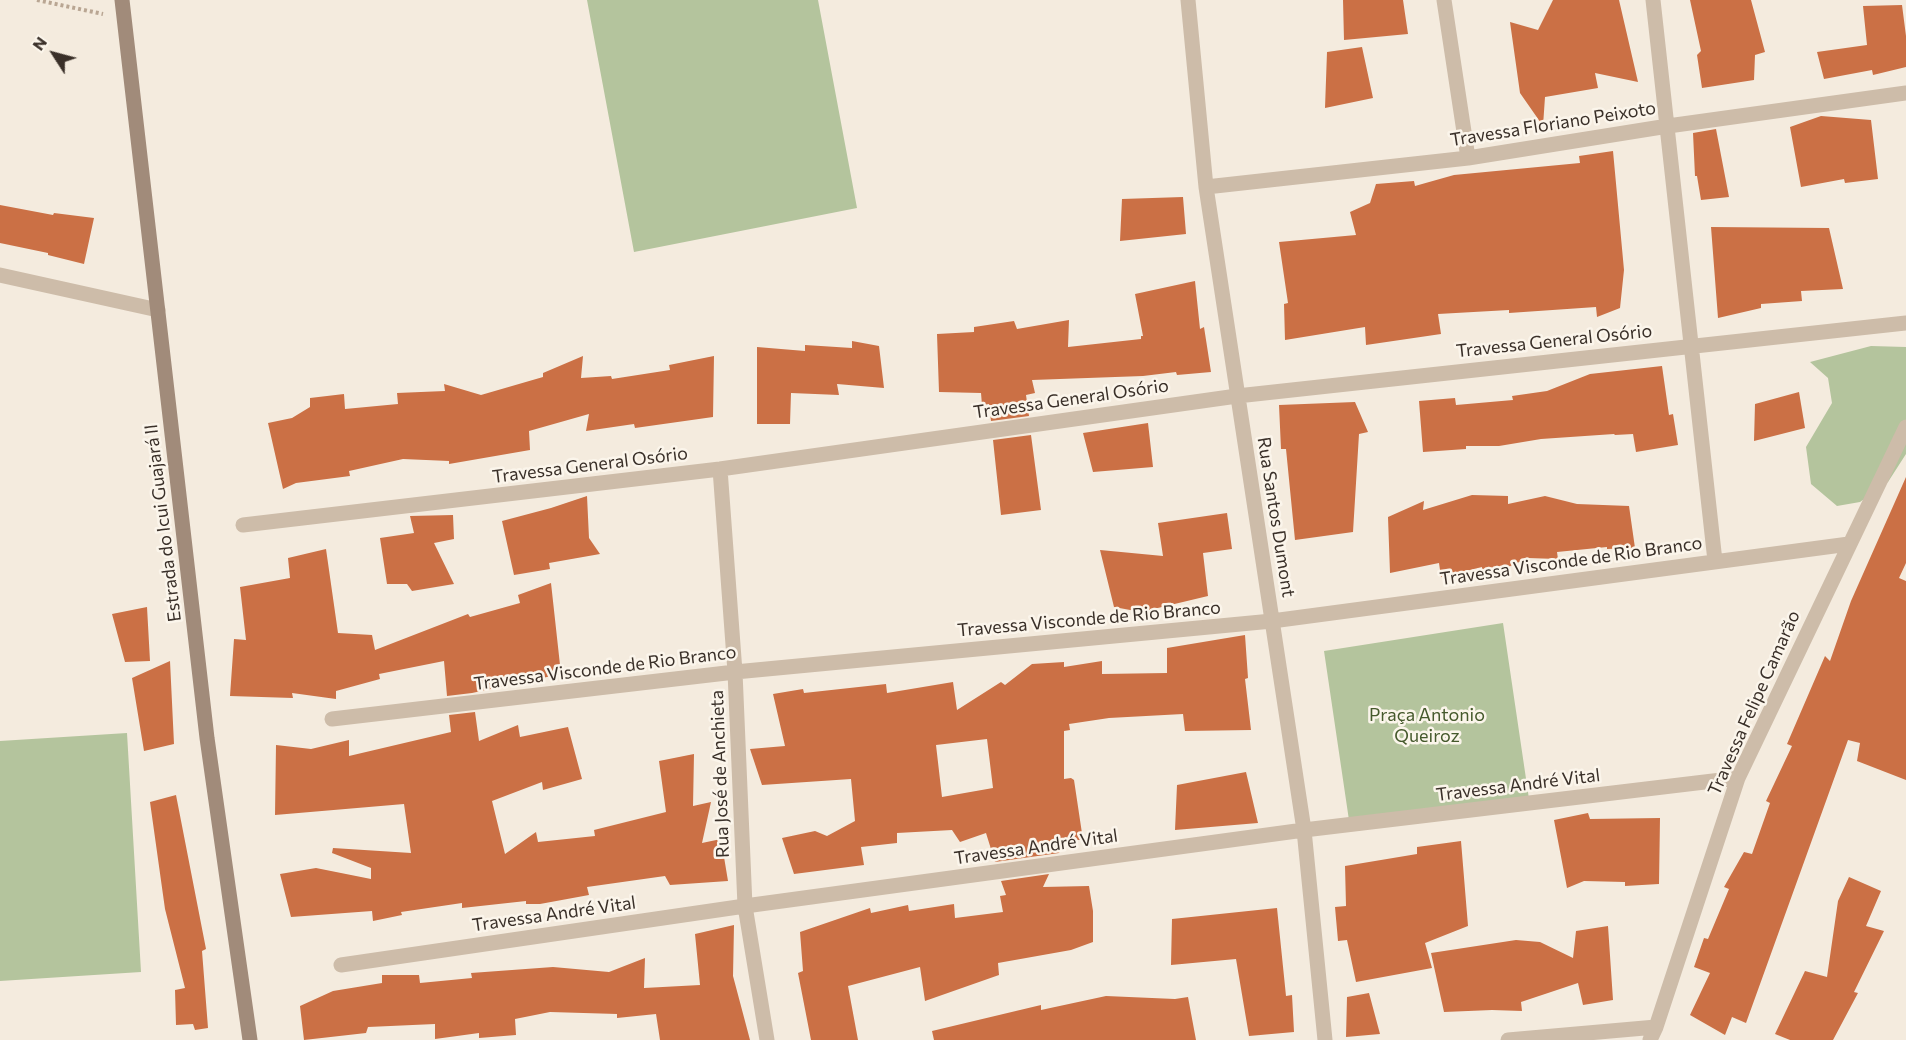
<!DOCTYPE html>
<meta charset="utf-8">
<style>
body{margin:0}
#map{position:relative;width:1906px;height:1040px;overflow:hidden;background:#f4ebde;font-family:Commissioner,sans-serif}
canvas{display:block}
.north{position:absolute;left:24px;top:24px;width:60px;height:60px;-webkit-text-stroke:4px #fbf5eb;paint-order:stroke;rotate:306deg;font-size:16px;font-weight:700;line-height:24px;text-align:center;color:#3a3029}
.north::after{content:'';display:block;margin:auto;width:21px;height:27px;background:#3a3029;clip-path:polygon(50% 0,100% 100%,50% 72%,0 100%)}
</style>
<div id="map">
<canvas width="1906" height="1040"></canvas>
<div class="north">N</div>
</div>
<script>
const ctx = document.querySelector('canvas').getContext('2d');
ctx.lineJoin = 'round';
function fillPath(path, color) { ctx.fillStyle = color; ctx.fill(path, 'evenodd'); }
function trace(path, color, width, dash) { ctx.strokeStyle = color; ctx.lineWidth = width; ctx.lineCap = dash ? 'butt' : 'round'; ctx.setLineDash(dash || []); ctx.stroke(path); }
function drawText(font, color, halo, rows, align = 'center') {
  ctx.font = font + ' Commissioner,sans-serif'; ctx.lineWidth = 5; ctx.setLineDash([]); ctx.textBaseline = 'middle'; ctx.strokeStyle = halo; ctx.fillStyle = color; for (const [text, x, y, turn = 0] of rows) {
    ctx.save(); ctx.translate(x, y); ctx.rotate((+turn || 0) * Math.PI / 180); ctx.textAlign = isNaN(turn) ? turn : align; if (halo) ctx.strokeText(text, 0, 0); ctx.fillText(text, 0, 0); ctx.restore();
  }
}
fillPath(new Path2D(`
 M 587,0 L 818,0 L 857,208 L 634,252 Z
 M 1871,346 L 1906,347 L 1906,454 L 1888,482 L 1860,502 L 1837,506 L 1811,484 L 1806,447 L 1832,403 L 1828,378 L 1810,362 Z
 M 1503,623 L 1529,799 L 1350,827 L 1324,651 Z
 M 127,733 L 141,972 L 0,981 L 0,741 Z`), '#b4c49d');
fillPath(new Path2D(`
 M 1343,0 L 1403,0 L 1408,34 L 1344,40 Z
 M 1553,0 L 1619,0 L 1638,82 L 1595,73 L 1598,88 L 1545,97 L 1543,126 L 1520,93 L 1510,22 L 1538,30 Z
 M 1690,0 L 1751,0 L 1765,52 L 1755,55 L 1754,80 L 1702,88 L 1697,55 L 1701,51 Z
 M 1902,5 L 1906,36 L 1906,67 L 1873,75 L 1872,70 L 1824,79 L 1817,52 L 1867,45 L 1863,6 Z
 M 1362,47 L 1373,98 L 1325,108 L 1327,52 Z
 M 1821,116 L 1871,120 L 1878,179 L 1845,183 L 1844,179 L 1801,187 L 1790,127 Z
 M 1716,129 L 1729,197 L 1701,200 L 1697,176 L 1695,176 L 1693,133 Z
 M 1613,151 L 1624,270 L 1620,308 L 1597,317 L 1596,307 L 1509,313 L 1509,310 L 1438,314 L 1441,334 L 1366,345 L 1365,327 L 1285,340 L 1284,304 L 1288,303 L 1279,242 L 1356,235 L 1350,212 L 1370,203 L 1376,184 L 1414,181 L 1415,186 L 1454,175 L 1580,163 L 1579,156 Z
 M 1183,197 L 1186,234 L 1120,241 L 1122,199 Z
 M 0,205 L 53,215 L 54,213 L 94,218 L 84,264 L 48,255 L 48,253 L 0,243 Z
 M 1711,227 L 1829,228 L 1843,289 L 1801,291 L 1802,301 L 1761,304 L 1761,308 L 1718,318 Z
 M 1195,281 L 1200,329 L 1204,327 L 1211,372 L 1177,375 L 1176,372 L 1143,376 L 1032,380 L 1035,393 L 1026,395 L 1029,416 L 991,421 L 989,404 L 982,405 L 981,393 L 939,392 L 937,334 L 974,332 L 974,327 L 1014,321 L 1017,329 L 1069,320 L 1068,347 L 1141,339 L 1141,336 L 1143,336 L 1135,294 Z
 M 852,341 L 879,346 L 884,388 L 837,384 L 839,395 L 791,393 L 790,424 L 757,424 L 757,347 L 805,351 L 805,345 L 852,348 Z
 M 583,356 L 581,378 L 611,376 L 612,379 L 670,370 L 669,365 L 714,356 L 713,417 L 635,428 L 634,424 L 586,431 L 589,414 L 529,431 L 530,450 L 449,464 L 449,461 L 403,459 L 349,471 L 350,476 L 296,483 L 283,489 L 268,423 L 292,418 L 310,407 L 310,398 L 344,394 L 345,409 L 398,404 L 397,393 L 445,391 L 444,384 L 481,395 L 543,377 L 543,373 Z
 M 1662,366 L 1669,415 L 1673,414 L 1678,445 L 1636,452 L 1633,434 L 1615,435 L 1614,434 L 1541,439 L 1499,446 L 1466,446 L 1466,449 L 1423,452 L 1419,401 L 1455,398 L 1456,405 L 1513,400 L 1512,396 L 1547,391 L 1590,374 Z
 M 1799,392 L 1805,428 L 1754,441 L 1755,404 Z
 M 1355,402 L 1368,432 L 1359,434 L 1353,532 L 1295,540 L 1286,449 L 1281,449 L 1279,405 Z
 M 1148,423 L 1153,467 L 1093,472 L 1083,433 Z
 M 1031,435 L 1041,510 L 1001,515 L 993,440 Z
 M 1906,477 L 1906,563 L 1899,578 L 1906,581 L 1906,780 L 1857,761 L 1860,743 L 1848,740 L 1746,1023 L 1732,1017 L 1725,1035 L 1690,1015 L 1710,973 L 1694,967 L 1704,938 L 1708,939 L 1729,889 L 1724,887 L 1744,852 L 1752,854 L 1770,803 L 1766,801 L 1792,746 L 1787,744 L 1825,656 L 1830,661 L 1851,601 Z
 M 1472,495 L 1508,496 L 1508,504 L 1545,496 L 1577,504 L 1629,506 L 1635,548 L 1607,549 L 1607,547 L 1557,552 L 1558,559 L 1528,558 L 1482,579 L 1482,567 L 1441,577 L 1439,563 L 1390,573 L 1388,517 L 1424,501 L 1423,510 Z
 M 587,496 L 589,538 L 600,554 L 549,563 L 550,569 L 514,575 L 502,521 L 551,508 Z
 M 1227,513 L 1232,549 L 1203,553 L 1208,596 L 1141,612 L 1114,607 L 1100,550 L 1163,556 L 1158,523 Z
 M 453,515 L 454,539 L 434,543 L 454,584 L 412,591 L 407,584 L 387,584 L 380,538 L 414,533 L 410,516 Z
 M 326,549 L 338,633 L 372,635 L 375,650 L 468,614 L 470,617 L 520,603 L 518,595 L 551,583 L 561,674 L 472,693 L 447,696 L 444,661 L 379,674 L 380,679 L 336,691 L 336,699 L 292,693 L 293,698 L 230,696 L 234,639 L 246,640 L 240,587 L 290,578 L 288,558 Z
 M 147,607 L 150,661 L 125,662 L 112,614 Z
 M 1245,635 L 1248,678 L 1245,679 L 1251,730 L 1185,731 L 1183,714 L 1109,718 L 1069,724 L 1070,730 L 1064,731 L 1064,779 L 1071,778 L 1074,780 L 1083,840 L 1065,840 L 1059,853 L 995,862 L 986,833 L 960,842 L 952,830 L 897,833 L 897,843 L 861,847 L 864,865 L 794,874 L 782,838 L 815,831 L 827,836 L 855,821 L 851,779 L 762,785 L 750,749 L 785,746 L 773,694 L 803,689 L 804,693 L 886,684 L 887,693 L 953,682 L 957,710 L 1001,682 L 1005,685 L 1032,664 L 1064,662 L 1064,667 L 1102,661 L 1102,674 L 1167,673 L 1167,648 ZM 987,739 L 993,788 L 942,797 L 936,745 Z
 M 170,661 L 174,744 L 144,751 L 132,678 Z
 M 475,712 L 479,741 L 518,725 L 520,737 L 568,727 L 582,779 L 543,790 L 542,782 L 492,801 L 505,854 L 536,832 L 538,842 L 595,836 L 594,830 L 666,812 L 659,761 L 694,754 L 693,806 L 711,802 L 702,843 L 721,839 L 728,881 L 670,885 L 665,876 L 587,887 L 589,895 L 540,904 L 526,904 L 526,901 L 462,908 L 462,903 L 401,912 L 402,915 L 373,921 L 372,911 L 291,917 L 280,874 L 316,868 L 371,879 L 371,868 L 332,853 L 333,848 L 411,853 L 404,804 L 275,815 L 276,745 L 311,749 L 349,740 L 349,756 L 451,732 L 449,715 Z
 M 1246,772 L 1258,823 L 1175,830 L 1177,785 Z
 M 176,795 L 206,949 L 202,951 L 208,1028 L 195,1030 L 193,1024 L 176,1025 L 175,990 L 185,988 L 165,909 L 150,802 Z
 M 1588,813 L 1590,819 L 1660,818 L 1659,884 L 1625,886 L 1625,882 L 1584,881 L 1567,888 L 1554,820 Z
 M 1461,841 L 1468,926 L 1425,943 L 1432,968 L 1356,982 L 1347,940 L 1338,941 L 1335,907 L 1346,906 L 1345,866 L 1417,854 L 1417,847 Z
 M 1049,874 L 1043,887 L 1089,886 L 1093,911 L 1093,942 L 1071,950 L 998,963 L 999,975 L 925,1001 L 920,967 L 848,986 L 858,1040 L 811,1040 L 798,973 L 803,971 L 800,932 L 870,908 L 871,913 L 908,905 L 909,911 L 954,904 L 955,918 L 1003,912 L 1000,896 L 1006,895 L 1001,881 Z
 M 1849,877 L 1881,891 L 1866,926 L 1884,931 L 1854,992 L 1858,993 L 1833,1040 L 1790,1040 L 1775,1034 L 1805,971 L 1827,977 L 1838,901 Z
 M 1277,908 L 1286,996 L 1292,995 L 1294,1032 L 1249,1036 L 1236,959 L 1171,965 L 1172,919 Z
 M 734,925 L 733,976 L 750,1040 L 660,1040 L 656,1014 L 617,1018 L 617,1014 L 550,1012 L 515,1019 L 516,1035 L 479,1038 L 479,1033 L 435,1039 L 435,1024 L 368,1027 L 366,1033 L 304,1040 L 300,1006 L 333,991 L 382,983 L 382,975 L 419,975 L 420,983 L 472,978 L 471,973 L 553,967 L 609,972 L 645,958 L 644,988 L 700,985 L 695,934 Z
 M 1608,926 L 1613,1000 L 1583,1005 L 1578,983 L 1521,1002 L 1522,1011 L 1492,1010 L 1444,1012 L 1431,953 L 1516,940 L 1540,942 L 1573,958 L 1576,931 Z
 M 1369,993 L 1380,1034 L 1346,1037 L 1347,997 Z
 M 1106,996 L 1175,999 L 1188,997 L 1196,1040 L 934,1040 L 932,1031 L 1041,1005 L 1041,1010 Z`), '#cb7045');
trace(new Path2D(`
 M 37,0 L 103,14`), '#b9a693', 4, [3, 3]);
trace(new Path2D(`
 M 1188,0 L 1206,187 L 1304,830 L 1325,1040
 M 1444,0 L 1468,158
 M 1653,0 L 1715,561
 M 1206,187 L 1468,158 L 1668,126 L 1906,93
 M 0,275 L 158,310
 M 720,469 L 735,672 L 745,906 L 767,1040
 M 243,525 L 720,469 L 1237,396 L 1906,323
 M 332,719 L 735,672 L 1272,621 L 1849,544
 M 341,965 L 745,906 L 1304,830 L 1738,778
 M 1508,1040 L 1656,1027
 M 1650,1040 L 1656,1027 L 1738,778 L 1906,427`), '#cdbca9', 15);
trace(new Path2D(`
 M 122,0 L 207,738 L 250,1040`), '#a18b7a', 15);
drawText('18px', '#3a3029', '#fbf5eb', [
 ["Travessa Floriano Peixoto",1553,124,-9],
 ["Travessa General Osório",1554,341,-6],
 ["Travessa General Osório",1071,399,-8],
 ["Travessa General Osório",590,465,-7],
 ["Rua Santos Dumont",1276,517,81],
 ["Estrada do Icui Guajará II",163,523,-97],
 ["Travessa Visconde de Rio Branco",1571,561,-8],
 ["Travessa Visconde de Rio Branco",1089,619,-5],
 ["Travessa Visconde de Rio Branco",605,668,-7],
 ["Travessa Felipe Camarão",1754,703,-66],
 ["Rua José de Anchieta",720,774,-92],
 ["Travessa André Vital",1518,785,-7],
 ["Travessa André Vital",1036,847,-8],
 ["Travessa André Vital",554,914,-8]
]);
drawText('18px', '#45592c', '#fbf5eb', [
 ["Praça Antonio",1427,715],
 ["Queiroz",1427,736]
]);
</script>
